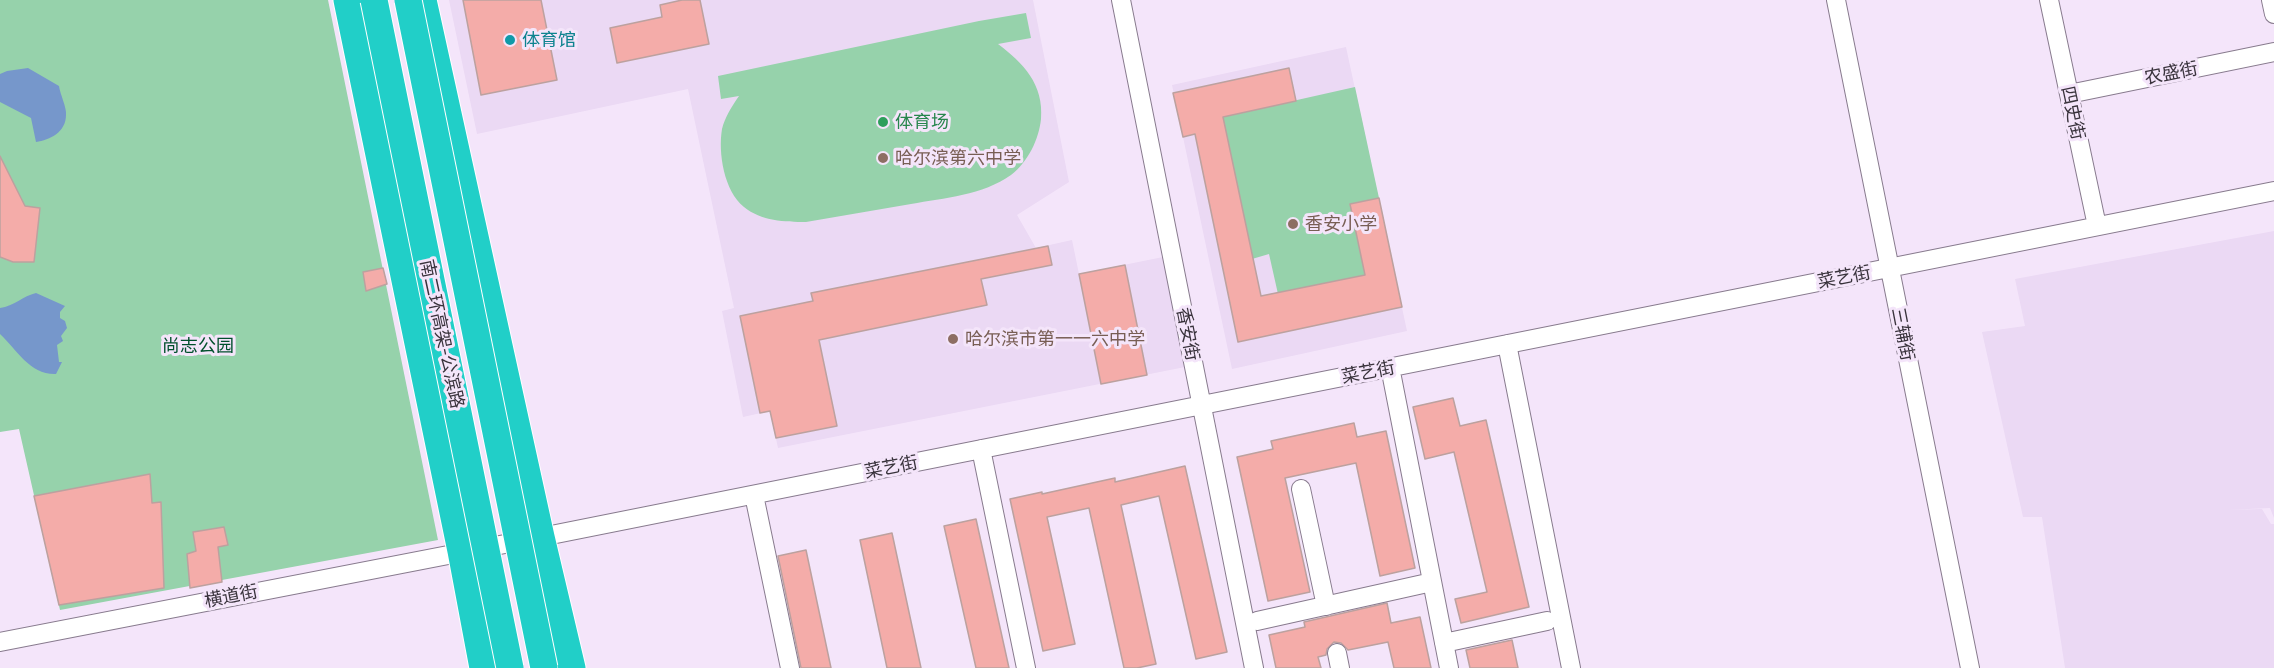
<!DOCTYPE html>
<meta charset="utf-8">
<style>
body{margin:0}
canvas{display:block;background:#f4e5fa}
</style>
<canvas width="2274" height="668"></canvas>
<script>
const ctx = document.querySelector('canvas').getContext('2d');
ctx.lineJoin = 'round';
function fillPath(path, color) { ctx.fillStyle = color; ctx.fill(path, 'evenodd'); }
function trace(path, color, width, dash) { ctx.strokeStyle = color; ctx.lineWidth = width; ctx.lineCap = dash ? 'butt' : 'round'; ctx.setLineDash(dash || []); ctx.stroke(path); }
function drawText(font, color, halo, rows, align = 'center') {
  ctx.font = font + ' Commissioner,"Noto Sans SC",sans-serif'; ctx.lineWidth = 6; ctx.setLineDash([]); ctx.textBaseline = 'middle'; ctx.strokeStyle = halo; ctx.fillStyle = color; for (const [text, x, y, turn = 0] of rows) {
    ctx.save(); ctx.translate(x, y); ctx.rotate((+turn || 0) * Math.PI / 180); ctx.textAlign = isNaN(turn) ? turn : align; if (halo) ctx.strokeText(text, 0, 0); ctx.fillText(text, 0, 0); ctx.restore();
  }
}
fillPath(new Path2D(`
 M 449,0 L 1033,0 L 1069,182 L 1017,215 L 1036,248 L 1072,240 L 1079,274 L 1163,257 L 1185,367 L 778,448 L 770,411 L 743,417 L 722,311 L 734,308 L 688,89 L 477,134 Z
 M 1346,47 L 1407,331 L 1232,369 L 1172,85 Z
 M 2274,231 L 2274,518 L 2270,508 L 2226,510 L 2262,509 L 2271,524 L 2274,524 L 2274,668 L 2065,668 L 2042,517 L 2023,517 L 1982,332 L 2025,326 L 2015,279 Z`), '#ebd9f4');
fillPath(new Path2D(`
 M 0,0 L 328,0 L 438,540 L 60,610 L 19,429 L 0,432 Z
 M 1026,13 L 1031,38 L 998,44 C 1023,63 1044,84 1041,119 C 1039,139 1028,162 1011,175 C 983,195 944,198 911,204 C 876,210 841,216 806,222 C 785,222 761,221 744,207 C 724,191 718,153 722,129 C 725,117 732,106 739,96 L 721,99 L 718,76 L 979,21 Z
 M 1355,87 L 1379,198 L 1350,204 L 1365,275 L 1278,294 L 1269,254 L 1252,259 L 1208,120 Z`), '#96d2ab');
fillPath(new Path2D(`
 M 28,68 L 59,86 C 60,94 67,108 66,115 C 66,132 50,140 36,142 L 31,118 L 0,102 L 0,74 L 7,71 Z
 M 36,293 L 65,306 L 60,312 L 60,318 L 65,321 L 67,328 L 61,336 L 63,341 L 57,345 L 59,362 L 62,362 L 56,374 C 30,375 17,350 0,334 L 0,308 C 14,306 23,296 36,293 Z`), '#7697cb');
const building = new Path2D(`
 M 463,0 L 541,0 L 557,80 L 481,95 Z
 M 682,0 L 700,0 L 709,44 L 617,63 L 610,28 L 662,17 L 660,5 Z
 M 1289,68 L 1296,101 L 1223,117 L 1261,296 L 1365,275 L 1350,204 L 1379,198 L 1402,307 L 1238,342 L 1195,134 L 1183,137 L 1173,93 Z
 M 0,156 L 25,206 L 40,208 L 34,262 L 13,262 L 0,257 Z
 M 1048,246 L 1052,265 L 981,279 L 987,305 L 819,340 L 837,426 L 776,438 L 770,411 L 760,413 L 740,316 L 813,301 L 811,293 Z
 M 1125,265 L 1147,375 L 1101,384 L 1079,274 Z
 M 383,268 L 387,284 L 366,291 L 363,272 Z
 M 1453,398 L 1460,426 L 1486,420 L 1529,607 L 1461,623 L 1455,599 L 1487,592 L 1454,452 L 1425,459 L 1413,407 Z
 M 1354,423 L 1357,437 L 1386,431 L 1415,568 L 1380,576 L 1356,463 L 1285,478 L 1310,592 L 1268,601 L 1237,457 L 1273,449 L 1271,441 Z
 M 1185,466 L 1227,652 L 1196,659 L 1159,496 L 1121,505 L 1156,664 L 1137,668 L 1124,668 L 1089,508 L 1047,517 L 1075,644 L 1043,651 L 1010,499 L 1042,492 L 1042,494 L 1115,478 L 1115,482 Z
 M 150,474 L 152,503 L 161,502 L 164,588 L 59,605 L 34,496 Z
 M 976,519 L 1009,668 L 976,668 L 944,526 Z
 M 224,527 L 228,545 L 218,547 L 222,582 L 190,588 L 187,554 L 196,551 L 193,532 Z
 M 892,533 L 921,668 L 887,668 L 860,540 Z
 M 806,550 L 831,668 L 801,668 L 778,556 Z
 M 1387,603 L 1391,623 L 1420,617 L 1431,668 L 1394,668 L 1388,642 L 1348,650 L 1341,643 L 1334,642 L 1327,649 L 1326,655 L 1318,657 L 1321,668 L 1276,668 L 1269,635 L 1305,627 L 1304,622 Z
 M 1512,640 L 1518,668 L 1470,668 L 1466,650 Z`);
fillPath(building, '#f4aca9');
trace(building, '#bca19f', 1.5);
const minor = new Path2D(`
 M 1121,0 L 1254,668
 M 1836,0 L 1970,668
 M 2049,0 L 2097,226
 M 2271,0 L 2274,14
 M 2069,94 L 2274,52
 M 1507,344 L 1571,668
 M 1390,367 L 1449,668
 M 981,449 L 1026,668
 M 1301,489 L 1326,606
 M 754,495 L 790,668
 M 1257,621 L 1432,582
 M 0,642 L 541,537 L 2274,191
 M 1444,643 L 1547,621
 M 1337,653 L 1340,668`);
const highway = new Path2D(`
 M 347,0 L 461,551 L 483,668
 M 423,0 L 541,537 L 572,668`);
trace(minor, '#887b8e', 20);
trace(highway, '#fff', 29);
trace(minor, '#fff', 18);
trace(highway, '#21cfc8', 27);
const highwayBridge = new Path2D(`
 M 374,0 L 510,668
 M 408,0 L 544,668`);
trace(highwayBridge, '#fff', 29, []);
trace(highwayBridge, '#21cfc8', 27);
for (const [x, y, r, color] of [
 [510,40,6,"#0f9aa8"],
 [883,122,6,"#2e9e5b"],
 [883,158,6,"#8d6e63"],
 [1293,224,6,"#8d6e63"],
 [953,339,6,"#8d6e63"]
]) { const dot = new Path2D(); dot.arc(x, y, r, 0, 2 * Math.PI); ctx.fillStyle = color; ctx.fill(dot); trace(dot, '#f4e5fa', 2); }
drawText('18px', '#0d838f', '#f4e5fa', [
 ["体育馆",522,40]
], 'left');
drawText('18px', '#39333c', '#f4e5fa', [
 ["农盛街",2171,73,-11],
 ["四史街",2073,113,78],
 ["菜艺街",1844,277,-11],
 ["南二环高架-公滨路",442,334,78],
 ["香安街",1188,334,79],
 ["三辅街",1903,334,79],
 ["菜艺街",1368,372,-11],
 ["菜艺街",891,467,-11],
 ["横道街",231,596,-11]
]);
drawText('18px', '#27864d', '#f4e5fa', [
 ["体育场",895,122]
], 'left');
drawText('18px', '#785e54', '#f4e5fa', [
 ["哈尔滨第六中学",895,158],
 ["香安小学",1305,224],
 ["哈尔滨市第一一六中学",965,339]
], 'left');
drawText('18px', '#00502c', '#f4e5fa', [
 ["尚志公园",198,346]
]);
</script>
